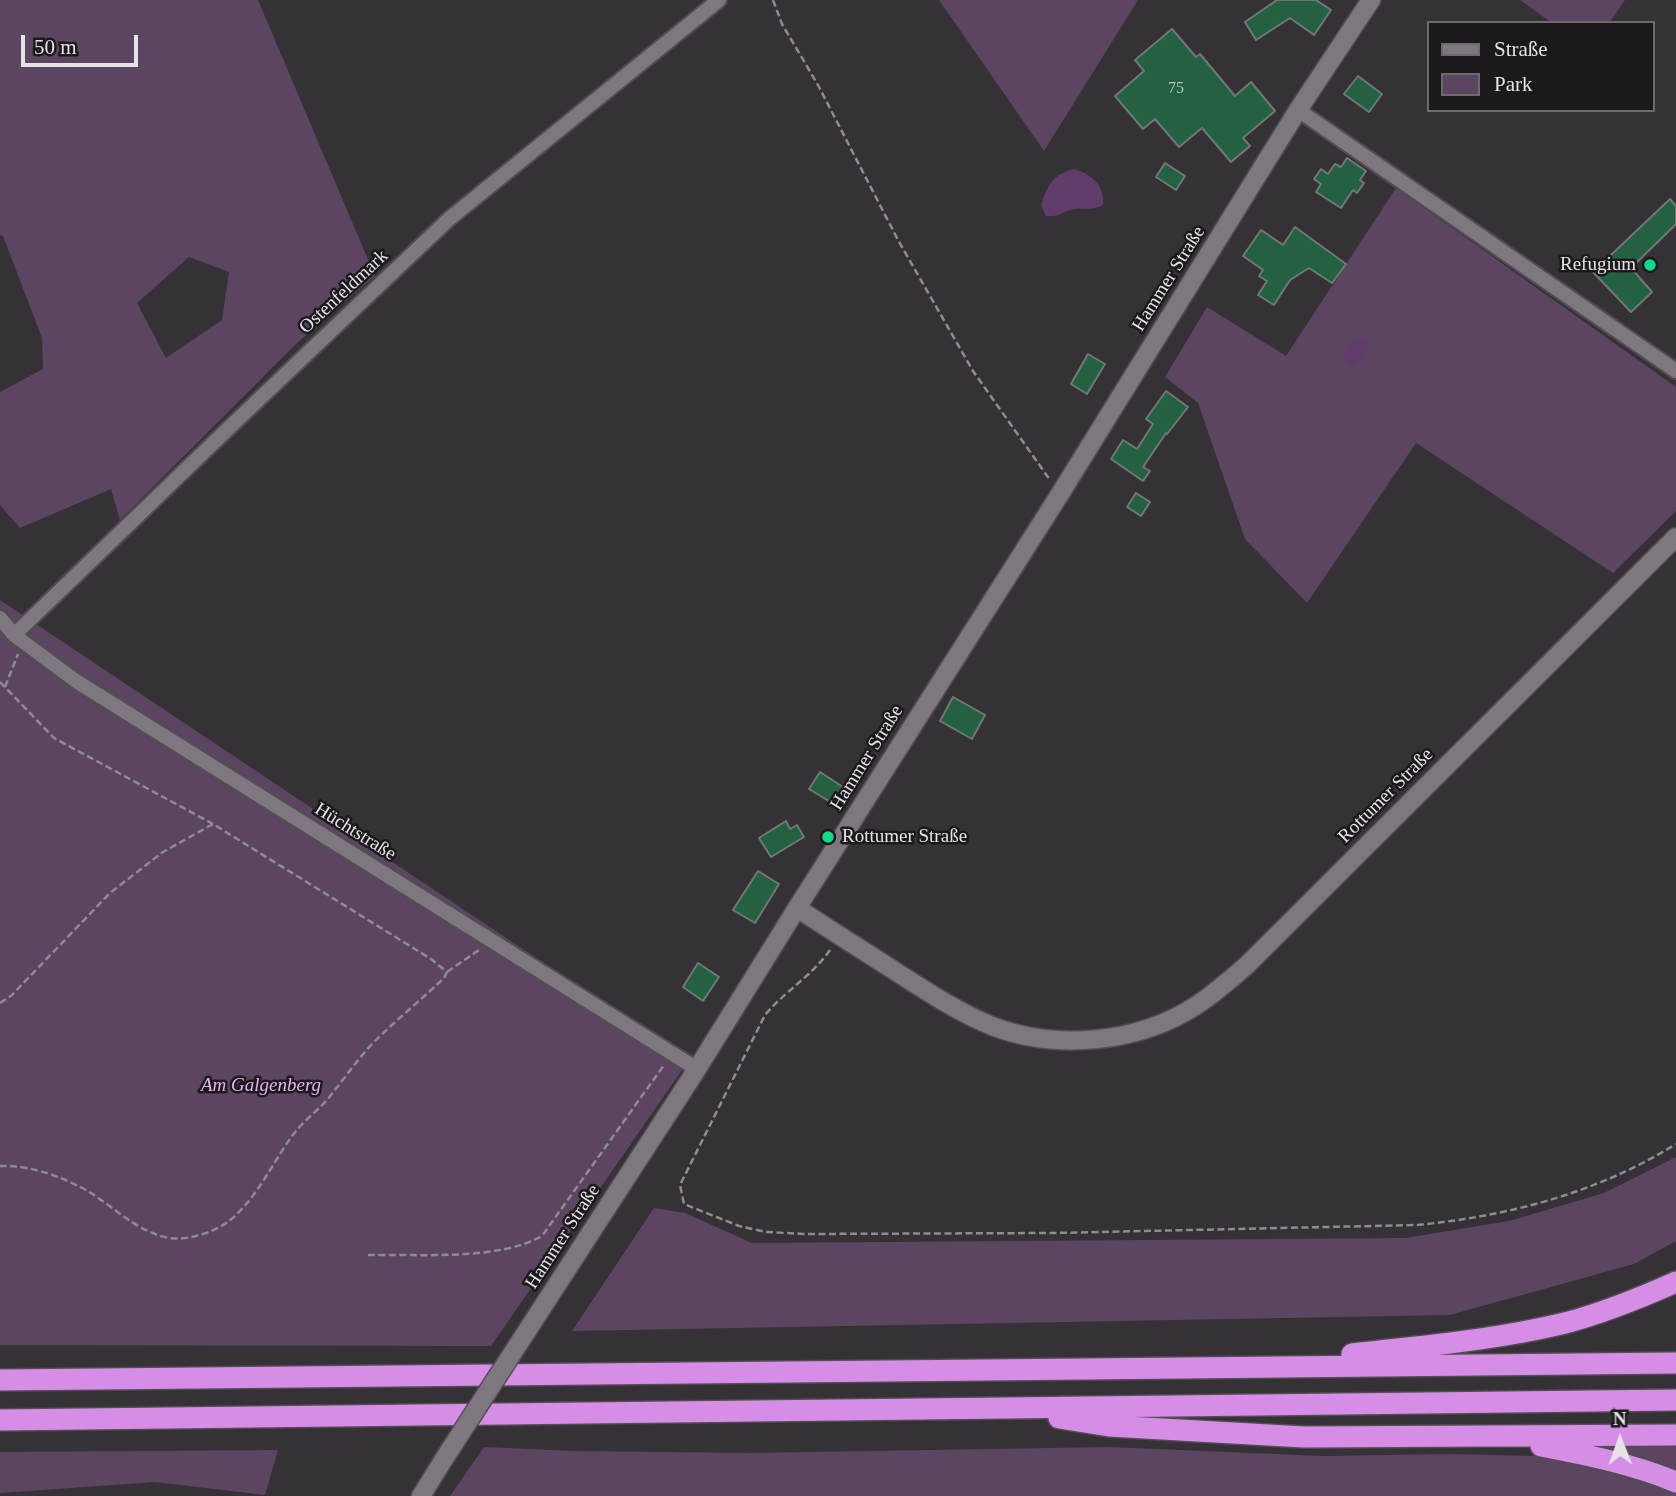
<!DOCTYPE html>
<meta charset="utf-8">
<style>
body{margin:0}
#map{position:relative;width:1676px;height:1496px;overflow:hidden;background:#363037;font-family:"Times New Roman",serif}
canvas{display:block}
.legend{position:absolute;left:1427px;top:21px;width:228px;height:91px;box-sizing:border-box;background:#1c191c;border:2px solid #6d6a6d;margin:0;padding:9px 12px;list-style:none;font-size:21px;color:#e6e3e7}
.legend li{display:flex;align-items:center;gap:14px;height:35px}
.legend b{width:35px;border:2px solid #6d6a6d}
.north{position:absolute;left:1585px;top:1405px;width:70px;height:70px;-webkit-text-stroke:5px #1c191c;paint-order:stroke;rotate:359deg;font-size:19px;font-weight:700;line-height:28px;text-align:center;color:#e6e3e7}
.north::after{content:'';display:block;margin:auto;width:24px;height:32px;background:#e6e3e7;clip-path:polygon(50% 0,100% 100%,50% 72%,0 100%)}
.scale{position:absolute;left:21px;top:35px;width:117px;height:32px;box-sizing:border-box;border:4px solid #e6e3e7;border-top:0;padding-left:9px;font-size:21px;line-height:24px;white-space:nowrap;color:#e6e3e7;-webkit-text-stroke:5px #1c191c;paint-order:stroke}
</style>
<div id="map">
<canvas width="1676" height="1496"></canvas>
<ul class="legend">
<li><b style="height:9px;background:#7e777f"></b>Straße</li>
<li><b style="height:19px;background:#5b4560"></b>Park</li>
</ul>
<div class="north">N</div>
<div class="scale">50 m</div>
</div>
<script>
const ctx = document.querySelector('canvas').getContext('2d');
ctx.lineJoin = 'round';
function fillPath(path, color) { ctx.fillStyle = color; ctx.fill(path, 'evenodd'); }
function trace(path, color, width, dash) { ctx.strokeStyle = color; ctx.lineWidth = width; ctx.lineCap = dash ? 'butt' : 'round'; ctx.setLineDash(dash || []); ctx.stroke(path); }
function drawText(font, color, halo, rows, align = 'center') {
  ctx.font = font + ' "Times New Roman",serif'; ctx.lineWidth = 5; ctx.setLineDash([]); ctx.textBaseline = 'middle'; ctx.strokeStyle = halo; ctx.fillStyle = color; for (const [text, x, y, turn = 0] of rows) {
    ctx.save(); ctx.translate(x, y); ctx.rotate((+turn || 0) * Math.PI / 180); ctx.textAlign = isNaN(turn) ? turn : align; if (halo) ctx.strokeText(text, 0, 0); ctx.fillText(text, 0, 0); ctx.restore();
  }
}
fillPath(new Path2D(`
 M 0,0 L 258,0 L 375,276 L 298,342 L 120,520 L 111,489 L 20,528 L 0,505 L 0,392 L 43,369 L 42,338 L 3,236 L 0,235 ZM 189,257 L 229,272 L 222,320 L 166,358 L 137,303 Z
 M 939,0 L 1138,0 L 1044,151 Z
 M 1520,0 L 1625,0 L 1609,23 L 1552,23 Z
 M 1396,188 L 1676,387 L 1676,511 L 1613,573 L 1416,443 L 1307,603 L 1245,539 L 1198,403 L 1165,377 L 1207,307 L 1286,356 Z
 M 0,600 L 689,1060 L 491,1346 L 0,1345 Z
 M 1676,1157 L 1676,1241 L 1634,1264 L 1450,1315 L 572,1331 L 654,1208 L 685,1213 L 752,1243 L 1406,1238 L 1509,1221 L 1604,1193 Z
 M 1676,1444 L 1676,1469 L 1634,1456 L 1582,1446 Z
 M 484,1447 L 575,1451 L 749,1453 L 1109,1447 L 1322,1456 L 1451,1454 L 1533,1456 L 1609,1467 L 1676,1490 L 1676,1496 L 450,1496 Z
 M 278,1450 L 265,1495 L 155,1482 L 0,1493 L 0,1452 Z`), '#5b4560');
fillPath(new Path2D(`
 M 1074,169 C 1092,174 1105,186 1103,205 C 1092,211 1085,208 1074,209 C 1064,211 1057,218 1046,216 L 1041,205 C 1047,186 1054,173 1074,169 Z
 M 1360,338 L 1368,340 C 1370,352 1363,361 1355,368 C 1336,361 1345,342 1360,338 Z`), '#603c68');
const building = new Path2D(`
 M 1277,0 L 1316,0 L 1331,10 L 1314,35 L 1290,18 L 1256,40 L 1245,22 Z
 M 1172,29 L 1196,57 L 1200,54 L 1235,96 L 1251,82 L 1275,111 L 1243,138 L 1250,146 L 1231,162 L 1202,128 L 1179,147 L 1155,119 L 1143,129 L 1115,96 L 1144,71 L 1135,60 Z
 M 1358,76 L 1382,94 L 1369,112 L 1344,94 Z
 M 1347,158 L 1366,171 L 1360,180 L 1364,183 L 1357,193 L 1353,190 L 1341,208 L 1316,192 L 1321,184 L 1314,179 L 1321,169 L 1328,174 L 1335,164 L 1341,167 Z
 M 1165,163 L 1185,176 L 1176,190 L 1156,177 Z
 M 1670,199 L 1676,206 L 1676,224 L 1631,268 L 1652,292 L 1631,312 L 1593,272 Z
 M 1295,227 L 1346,264 L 1332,283 L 1309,268 L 1290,280 L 1274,305 L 1258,295 L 1267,281 L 1259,276 L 1263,270 L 1243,256 L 1261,230 L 1283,245 Z
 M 1088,354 L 1105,364 L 1087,394 L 1071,384 Z
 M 1166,391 L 1188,407 L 1167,434 L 1166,433 L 1143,467 L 1150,471 L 1143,481 L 1111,459 L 1123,440 L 1137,449 L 1153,424 L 1146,419 Z
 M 1136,493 L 1150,502 L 1141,516 L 1127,507 Z
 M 953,697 L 985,715 L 972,739 L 940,721 Z
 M 820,772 L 843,787 L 832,803 L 809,789 Z
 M 786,821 L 790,829 L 797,825 L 804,837 L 771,857 L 759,838 Z
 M 758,871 L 779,884 L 755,923 L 733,910 Z
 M 698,963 L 719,977 L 703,1001 L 683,987 Z`);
fillPath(building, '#236142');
trace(building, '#6f7973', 2);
const minor = new Path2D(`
 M 1298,110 L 1676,371
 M 0,618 L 14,635 L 76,681 L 697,1069
 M 14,635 L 234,423 L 449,219 L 719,0`);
const tertiary = new Path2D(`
 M 797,908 C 829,929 862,950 895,971 C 926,991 958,1012 992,1026 C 1057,1051 1139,1043 1197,1005 C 1215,993 1231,979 1247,965 L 1676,537`);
const secondary = new Path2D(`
 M 523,1337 L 697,1069 L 797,908 L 1060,494 L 1298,110 L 1371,0
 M 421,1496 L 444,1459`);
const motorway = new Path2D(`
 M 1352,1354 C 1423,1346 1495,1340 1565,1323 C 1603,1313 1640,1298 1676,1282
 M 0,1380 L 1676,1363
 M 1059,1418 L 1109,1426 L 1304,1437 L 1676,1435
 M 0,1420 L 1676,1400
 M 1541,1446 C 1587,1455 1633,1464 1676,1482`);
trace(minor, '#514d52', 18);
trace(tertiary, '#514d52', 21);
trace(secondary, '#514d52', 21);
trace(motorway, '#514d52', 24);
trace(new Path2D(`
 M 773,0 L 782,24 L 818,85 L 898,240 L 973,371 L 1050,480
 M 0,682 L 54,738 L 213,824
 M 5,687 L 18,654
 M 830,950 C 812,976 785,991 765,1015 L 680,1185 L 684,1204 L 739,1226 L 766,1232 L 806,1234 L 1054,1233 L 1417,1225 C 1509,1216 1597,1193 1676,1144
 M 447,972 L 479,950
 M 0,1003 L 12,995 L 110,893 L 163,852 L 213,824 L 431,959 L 447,972 L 444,978 C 421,1000 396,1020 373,1043 C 356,1061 342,1082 326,1101 C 317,1111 305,1120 296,1131 C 273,1160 259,1197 229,1221 C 215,1232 187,1241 169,1238 C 138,1232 116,1209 91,1193 C 64,1177 31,1165 0,1166
 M 368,1255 C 419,1254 498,1261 542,1236 L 664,1065`), '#908b91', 2.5, [7, 3.5]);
trace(minor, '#7e777f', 14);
trace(tertiary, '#7e777f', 18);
trace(secondary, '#7e777f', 18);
trace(motorway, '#d58de6', 21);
const secondaryBridge = new Path2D(`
 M 444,1459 L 523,1337`);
trace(secondaryBridge, '#514d52', 21, []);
trace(secondaryBridge, '#7e777f', 18);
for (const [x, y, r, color] of [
 [1650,265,7,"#10d98a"],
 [828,837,7,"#10d98a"]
]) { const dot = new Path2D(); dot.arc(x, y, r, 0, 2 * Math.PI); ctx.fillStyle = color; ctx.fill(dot); trace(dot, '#1c191c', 2.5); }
drawText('16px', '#b5c2be', null, [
 ["75",1176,89]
]);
drawText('19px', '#e6e3e7', '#1c191c', [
 ["Refugium",1636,265],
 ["Rottumer Straße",842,837,"left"]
], 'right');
drawText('19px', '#e6e3e7', '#1c191c', [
 ["Hammer Straße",1169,279,-58],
 ["Ostenfeldmark",344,292,-43],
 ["Hammer Straße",867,758,-58],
 ["Rottumer Straße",1386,796,-45],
 ["Hüchtstraße",355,832,32],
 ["Hammer Straße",563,1237,-57]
]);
drawText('italic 19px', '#e9b1f7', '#1c191c', [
 ["Am Galgenberg",261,1086]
]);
</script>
